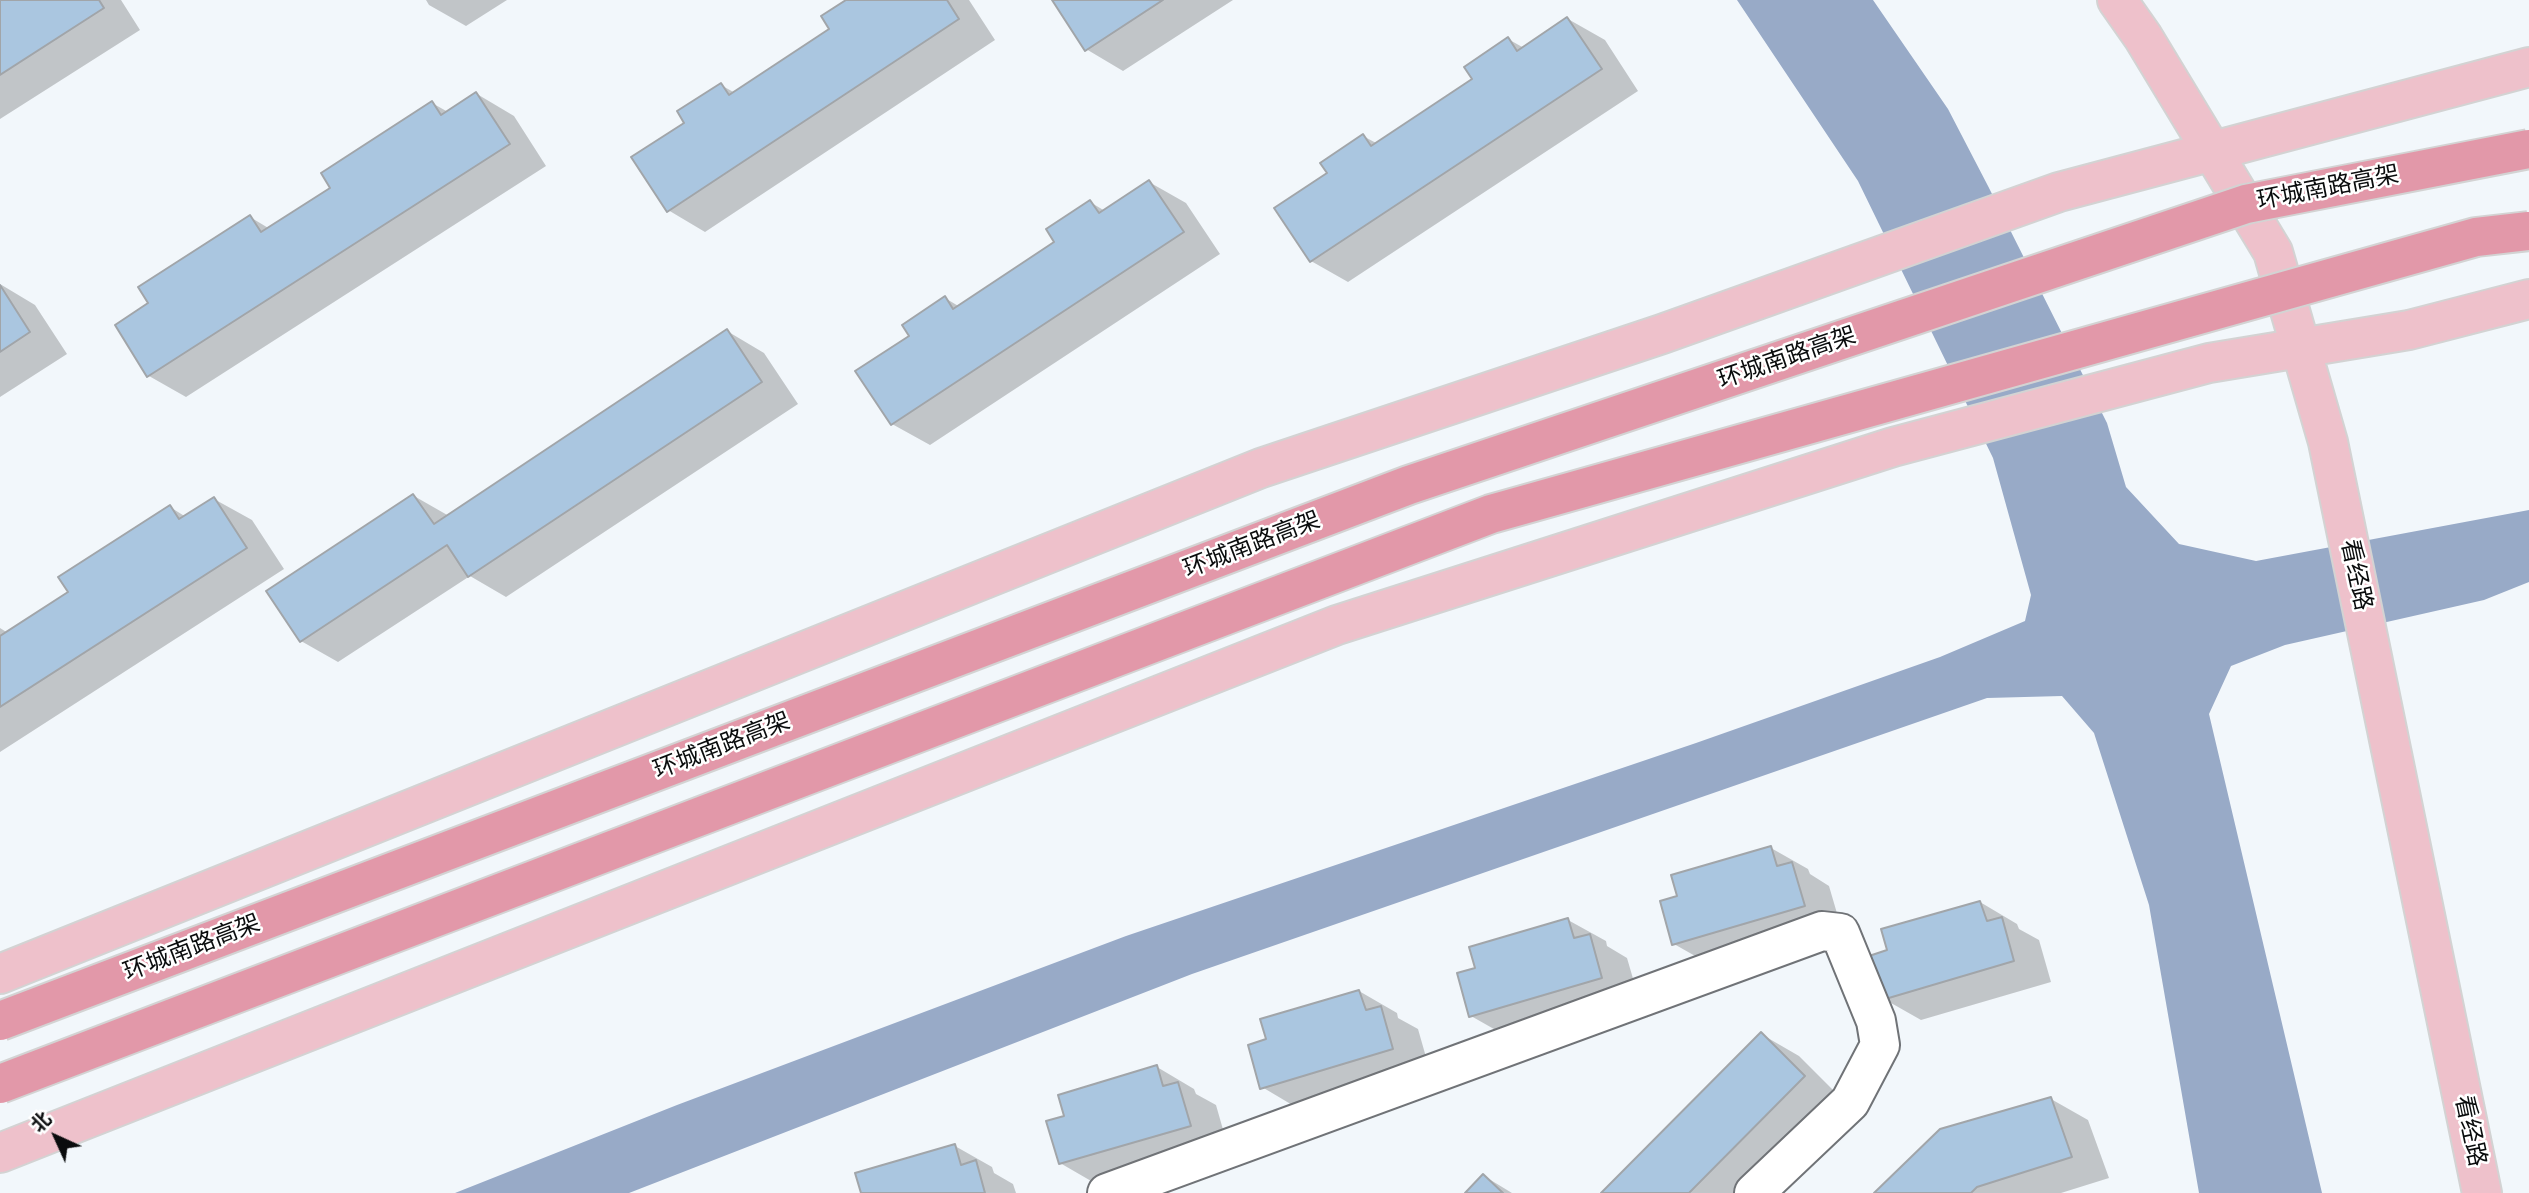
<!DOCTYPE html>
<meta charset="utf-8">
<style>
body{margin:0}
#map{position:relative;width:2529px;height:1193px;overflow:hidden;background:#f2f7fb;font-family:"Zilla Slab","Noto Sans SC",serif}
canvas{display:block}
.north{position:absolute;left:21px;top:1102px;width:70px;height:70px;-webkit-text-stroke:5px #fff;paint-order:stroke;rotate:315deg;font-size:19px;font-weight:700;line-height:28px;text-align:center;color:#0a0c0d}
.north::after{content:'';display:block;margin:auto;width:24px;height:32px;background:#0a0c0d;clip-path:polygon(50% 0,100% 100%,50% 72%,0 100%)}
</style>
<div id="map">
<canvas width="2529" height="1193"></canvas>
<div class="north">北</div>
</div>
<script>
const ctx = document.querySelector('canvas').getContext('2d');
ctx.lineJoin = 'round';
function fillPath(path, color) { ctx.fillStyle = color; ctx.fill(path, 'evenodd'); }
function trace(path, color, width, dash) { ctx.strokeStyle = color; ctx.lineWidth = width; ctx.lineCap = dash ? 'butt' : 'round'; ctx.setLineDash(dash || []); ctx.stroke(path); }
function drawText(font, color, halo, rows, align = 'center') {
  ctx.font = font + ' "Zilla Slab","Noto Sans SC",serif'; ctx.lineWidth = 5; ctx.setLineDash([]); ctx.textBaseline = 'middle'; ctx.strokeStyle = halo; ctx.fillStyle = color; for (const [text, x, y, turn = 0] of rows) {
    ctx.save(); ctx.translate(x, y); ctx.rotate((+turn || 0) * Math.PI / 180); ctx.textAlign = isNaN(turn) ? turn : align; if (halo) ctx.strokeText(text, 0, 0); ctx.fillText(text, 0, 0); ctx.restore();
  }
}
fillPath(new Path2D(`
 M 1737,0 L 1873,0 L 1948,109 L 1988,186 L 2107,423 L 2126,487 L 2179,544 L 2256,561 L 2529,510 L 2529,582 L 2484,600 L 2285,645 L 2231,666 L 2209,714 L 2322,1193 L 2199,1193 L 2149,905 L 2094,733 L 2062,696 L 1987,698 L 1192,974 L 629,1193 L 455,1193 L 677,1105 L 1126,936 L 1696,743 L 1940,657 L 2025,621 L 2031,595 L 1993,458 L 1858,181 Z`), '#98aac7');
fillPath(new Path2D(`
 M 0,0 L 121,0 L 140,30 L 0,119 Z
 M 426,0 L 507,0 L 466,26 L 429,5 Z
 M 849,0 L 969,0 L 995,40 L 705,232 L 668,210 L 686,123 L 721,85 L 735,93 L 832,29 Z
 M 1054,0 L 1233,0 L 1123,71 L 1086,49 Z
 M 1568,19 L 1605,40 L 1638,91 L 1348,282 L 1311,261 L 1329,174 L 1363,136 L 1378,144 L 1475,79 L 1508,39 L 1524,48 Z
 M 477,94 L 514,116 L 546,166 L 186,397 L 149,376 L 151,304 L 250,217 L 270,229 L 333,189 L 432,103 L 448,112 Z
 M 1149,182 L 1186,203 L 1220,254 L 930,445 L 892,424 L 911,336 L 945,298 L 960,307 L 1056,243 L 1090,202 L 1105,211 Z
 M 0,284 L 35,305 L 67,354 L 0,397 Z
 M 727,331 L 764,353 L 798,404 L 506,597 L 470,576 L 338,662 L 301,641 L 414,496 L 449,516 Z
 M 214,499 L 252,520 L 284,569 L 0,752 L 0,628 L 8,633 L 71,593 L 170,507 L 186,517 Z
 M 1771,848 L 1808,869 L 1810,874 L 1829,886 L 1841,927 L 1711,965 L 1674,944 L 1679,897 Z
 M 1980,902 L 2017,924 L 2019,929 L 2039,940 L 2051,982 L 1921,1020 L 1884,999 L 1889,952 Z
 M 1568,920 L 1606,941 L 1607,946 L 1627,958 L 1639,999 L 1508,1037 L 1471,1016 L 1477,969 Z
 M 1359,991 L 1397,1013 L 1398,1018 L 1418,1029 L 1430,1071 L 1299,1109 L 1262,1087 L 1268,1041 Z
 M 1761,1034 L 1799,1056 L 1841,1098 L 1747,1193 L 1603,1193 Z
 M 1157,1067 L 1194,1089 L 1196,1094 L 1216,1105 L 1228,1147 L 1098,1185 L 1060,1163 L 1066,1117 Z
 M 2051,1099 L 2088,1120 L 2109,1178 L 2061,1193 L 1877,1193 Z
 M 955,1146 L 992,1167 L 994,1173 L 1013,1184 L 1016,1193 L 863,1193 Z
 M 1484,1176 L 1512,1193 L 1467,1193 Z`), '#0003');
const building = new Path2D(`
 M 0,0 L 99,0 L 104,8 L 0,75 Z
 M 846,0 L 947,0 L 959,19 L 667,212 L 631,157 L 684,123 L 677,111 L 721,83 L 729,95 L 829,29 L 821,16 Z
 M 1052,0 L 1163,0 L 1085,51 Z
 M 1567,17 L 1602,69 L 1310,262 L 1274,208 L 1327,173 L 1320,163 L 1363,134 L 1371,146 L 1472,79 L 1464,67 L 1508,37 L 1517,51 Z
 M 476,92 L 510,144 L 147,377 L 115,325 L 148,303 L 138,287 L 250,215 L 261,232 L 330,188 L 321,173 L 432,101 L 441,115 Z
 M 1149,180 L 1184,232 L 891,425 L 855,371 L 909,336 L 902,325 L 945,296 L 953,309 L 1054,242 L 1046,229 L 1090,200 L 1099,213 Z
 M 0,285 L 30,332 L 0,352 Z
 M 727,329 L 762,382 L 468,577 L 447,545 L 300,642 L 266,591 L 413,494 L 434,524 Z
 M 214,497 L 247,548 L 0,707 L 0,636 L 68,592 L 58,577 L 170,505 L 179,519 Z
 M 1771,846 L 1777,866 L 1792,862 L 1805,906 L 1672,945 L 1660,901 L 1677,896 L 1671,875 Z
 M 1980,901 L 1987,921 L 2002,917 L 2014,961 L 1882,1000 L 1869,956 L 1887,950 L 1881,929 Z
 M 1568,918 L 1574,938 L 1590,934 L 1602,978 L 1469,1017 L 1457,973 L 1475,968 L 1469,947 Z
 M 1359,990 L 1366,1010 L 1381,1006 L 1393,1049 L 1260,1089 L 1248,1045 L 1266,1039 L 1260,1019 Z
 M 1761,1032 L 1805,1076 L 1689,1193 L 1601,1193 Z
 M 1157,1065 L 1163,1086 L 1178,1082 L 1191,1126 L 1059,1164 L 1046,1121 L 1064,1116 L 1058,1095 Z
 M 2051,1097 L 2072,1157 L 1977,1187 L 1971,1193 L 1874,1193 L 1940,1129 Z
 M 955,1144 L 961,1165 L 976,1160 L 985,1193 L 861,1193 L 855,1173 Z
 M 1483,1174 L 1503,1193 L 1465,1193 Z`);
fillPath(building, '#aac6e0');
trace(building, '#a1a5a9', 2);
const minor = new Path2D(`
 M 1107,1193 L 1822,931 L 1840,933 L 1876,1021 L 1880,1045 L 1850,1102 L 1754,1193`);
const major = new Path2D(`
 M 2117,0 L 2143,37 L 2273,252 L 2328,442 L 2482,1193
 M 0,974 L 1261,468 L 1662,334 L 2059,192 L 2529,67
 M 0,1153 L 1337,625 L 1893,447 L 2209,363 L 2409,330 L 2529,299`);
trace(minor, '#707377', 42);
trace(major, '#d3d3d3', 42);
trace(minor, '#fff', 38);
trace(major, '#eec1cb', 38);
const highwayBridge = new Path2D(`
 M 0,1021 L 1409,485 L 2246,204 L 2529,149
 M 0,1084 L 1491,514 L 2476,237 L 2529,231`);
trace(highwayBridge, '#d3d3d3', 42, []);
trace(highwayBridge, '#e298a9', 38);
drawText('24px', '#0a0c0d', '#fff', [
 ["环城南路高架",2328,188,-11],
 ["环城南路高架",1787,358,-19],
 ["环城南路高架",1252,545,-21],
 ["看经路",2356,575,78],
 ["环城南路高架",722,746,-21],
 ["环城南路高架",192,948,-21],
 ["看经路",2470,1131,78]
]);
</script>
